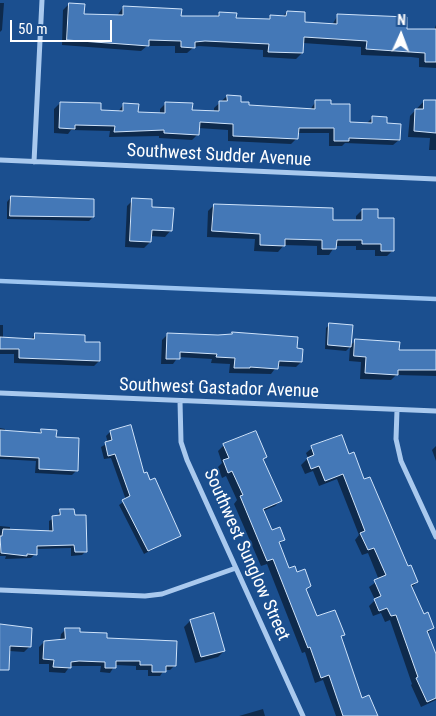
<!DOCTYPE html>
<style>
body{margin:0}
#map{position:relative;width:436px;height:716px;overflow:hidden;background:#1b4f8f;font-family:"Roboto Condensed",sans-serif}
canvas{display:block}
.north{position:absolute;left:376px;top:10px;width:50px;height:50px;-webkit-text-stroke:4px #1b4f8f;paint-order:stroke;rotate:2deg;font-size:14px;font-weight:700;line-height:20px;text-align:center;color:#fff}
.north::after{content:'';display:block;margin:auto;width:18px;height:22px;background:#fff;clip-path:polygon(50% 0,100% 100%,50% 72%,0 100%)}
.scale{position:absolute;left:10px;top:20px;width:102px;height:22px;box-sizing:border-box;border:2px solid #fff;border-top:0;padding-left:6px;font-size:15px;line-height:18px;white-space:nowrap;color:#fff;-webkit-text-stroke:4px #1b4f8f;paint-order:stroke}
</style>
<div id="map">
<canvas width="436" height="716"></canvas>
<div class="north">N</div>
<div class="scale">50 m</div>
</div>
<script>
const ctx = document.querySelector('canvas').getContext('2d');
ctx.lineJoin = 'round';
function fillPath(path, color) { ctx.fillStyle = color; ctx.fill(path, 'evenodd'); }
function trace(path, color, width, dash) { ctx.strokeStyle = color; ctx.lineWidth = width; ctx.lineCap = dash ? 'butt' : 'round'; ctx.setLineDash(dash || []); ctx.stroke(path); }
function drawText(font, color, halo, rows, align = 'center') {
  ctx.font = font + ' "Roboto Condensed",sans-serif'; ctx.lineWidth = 4; ctx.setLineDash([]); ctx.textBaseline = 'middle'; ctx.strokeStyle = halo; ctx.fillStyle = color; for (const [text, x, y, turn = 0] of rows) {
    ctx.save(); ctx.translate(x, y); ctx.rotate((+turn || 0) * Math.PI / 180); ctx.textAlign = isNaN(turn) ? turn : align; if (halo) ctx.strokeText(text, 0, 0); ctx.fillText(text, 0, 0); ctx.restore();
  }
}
fillPath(new Path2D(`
 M 0,3 L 4,3 L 2,30 L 0,32 Z
 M 69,4 L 83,15 L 117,16 L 123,7 L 180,17 L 215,17 L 220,13 L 235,19 L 267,20 L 270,17 L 282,17 L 287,12 L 304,23 L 332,25 L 338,15 L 405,30 L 434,30 L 436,25 L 436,68 L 419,67 L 419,58 L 411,57 L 361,55 L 361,47 L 303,43 L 302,53 L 296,59 L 263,57 L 263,50 L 199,46 L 194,47 L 187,53 L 175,53 L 175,46 L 147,46 L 141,51 L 62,45 L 63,10 Z
 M 227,96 L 247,106 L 310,110 L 316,101 L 330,105 L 348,124 L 367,123 L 373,117 L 385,124 L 399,140 L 393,145 L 345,143 L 342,146 L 329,146 L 329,133 L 297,133 L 297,138 L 291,144 L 228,141 L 228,130 L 198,128 L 198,134 L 192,140 L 159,138 L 159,136 L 109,137 L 110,131 L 71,130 L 68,134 L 54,133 L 54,109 L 60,103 L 100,111 L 118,112 L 123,105 L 137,113 L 160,114 L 160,109 L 166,103 L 191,111 L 214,112 L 214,108 Z
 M 424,101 L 436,101 L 436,150 L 429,150 L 430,138 L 408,137 L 410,116 Z
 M 11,197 L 93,217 L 89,221 L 7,219 L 7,202 Z
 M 133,200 L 150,208 L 171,230 L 165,237 L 150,236 L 150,242 L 144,248 L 125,247 L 127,206 Z
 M 214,205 L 332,221 L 356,221 L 356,216 L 362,210 L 377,219 L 393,250 L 387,256 L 375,256 L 375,250 L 356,250 L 356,246 L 335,246 L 329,255 L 317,255 L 317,246 L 284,245 L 278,252 L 254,251 L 255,239 L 207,237 L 208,211 Z
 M 330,324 L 350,346 L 355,341 L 398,351 L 436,352 L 436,376 L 396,375 L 391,380 L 360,379 L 361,362 L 349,361 L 350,347 L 346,351 L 325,349 L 326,328 Z
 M 0,325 L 3,325 L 3,339 L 30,340 L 35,335 L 84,343 L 99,361 L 94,366 L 14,363 L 14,354 L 0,354 Z
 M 233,333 L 296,349 L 301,362 L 296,367 L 277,366 L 271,374 L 229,373 L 230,364 L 211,363 L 212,359 L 178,357 L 173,364 L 161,364 L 162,340 L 168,334 L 230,336 Z
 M 0,428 L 5,429 L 5,432 L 38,434 L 41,431 L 55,438 L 76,471 L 72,475 L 35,473 L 36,461 L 0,459 Z
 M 110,432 L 143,474 L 179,535 L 144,554 L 119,505 L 126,500 L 111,458 L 104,459 L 101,447 L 108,443 L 106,436 Z
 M 224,445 L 265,457 L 263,460 L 281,500 L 275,506 L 263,511 L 272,532 L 284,539 L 278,545 L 288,569 L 310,586 L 305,590 L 316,618 L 343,635 L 340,637 L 361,700 L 377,716 L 336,716 L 323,680 L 315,683 L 305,652 L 302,653 L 267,564 L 261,566 L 234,504 L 237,500 L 226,476 L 222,478 L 218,467 L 222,463 L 218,451 Z
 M 436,446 L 436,461 L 432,450 Z
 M 312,448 L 348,456 L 407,568 L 417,582 L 411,588 L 423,615 L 433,628 L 427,634 L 436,658 L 436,700 L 421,707 L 411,685 L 412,684 L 390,620 L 385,622 L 381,613 L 373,616 L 369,606 L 375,600 L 369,587 L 379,580 L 368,553 L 362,555 L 355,540 L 359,535 L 337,479 L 319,486 L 313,471 L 305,474 L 301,465 L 308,458 L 306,453 Z
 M 60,511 L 73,516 L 86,551 L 82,555 L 71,556 L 71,548 L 36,549 L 35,554 L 31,558 L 5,559 L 6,556 L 0,556 L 0,526 L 10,527 L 10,530 L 49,532 L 49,521 L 56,517 Z
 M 190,621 L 224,651 L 218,657 L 195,663 L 184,627 Z
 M 0,626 L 29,647 L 24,652 L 9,651 L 0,668 Z
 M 66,629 L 106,639 L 175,665 L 170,670 L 164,670 L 160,676 L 148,676 L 148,670 L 136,670 L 136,666 L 115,665 L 110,673 L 100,672 L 101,666 L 70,666 L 65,673 L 49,672 L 49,664 L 39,664 L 39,647 L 44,642 L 60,641 L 61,634 Z
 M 263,709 L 265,716 L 239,716 Z`), '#0007');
trace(new Path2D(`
 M 0,281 L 436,299`), '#9cc4f0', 4.5);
const building = new Path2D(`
 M 69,3 L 85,4 L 84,14 L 123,15 L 123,6 L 182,9 L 181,16 L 219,16 L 219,12 L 237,13 L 236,18 L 270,19 L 270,15 L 286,16 L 287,11 L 305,12 L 305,22 L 337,24 L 337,14 L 407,17 L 407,29 L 436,29 L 436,62 L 425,62 L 425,53 L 366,49 L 367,41 L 304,37 L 303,53 L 268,52 L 269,44 L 205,41 L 195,42 L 195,48 L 181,47 L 181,41 L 149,40 L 149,46 L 67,40 Z
 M 227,95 L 241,96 L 241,102 L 249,102 L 249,105 L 315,109 L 315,100 L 331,100 L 331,104 L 350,104 L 350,122 L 372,123 L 372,116 L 387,117 L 387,123 L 401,124 L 400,140 L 349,138 L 349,141 L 334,141 L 334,128 L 299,128 L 298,139 L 233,136 L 233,124 L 200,122 L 199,135 L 164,133 L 164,130 L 114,132 L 115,126 L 75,125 L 75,129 L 59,128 L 60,102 L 101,103 L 101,110 L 123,111 L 123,103 L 139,104 L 138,112 L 165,113 L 165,102 L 193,103 L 192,110 L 219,111 L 219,101 L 227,101 Z
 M 424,100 L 436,100 L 436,133 L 414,131 L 415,109 L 423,109 Z
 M 11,196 L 94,199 L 94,217 L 10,216 Z
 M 132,198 L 152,199 L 152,207 L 174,208 L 172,231 L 152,230 L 151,242 L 130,241 Z
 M 214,204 L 333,208 L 333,220 L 362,220 L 362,209 L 378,209 L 378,218 L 394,218 L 394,251 L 381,251 L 381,244 L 362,244 L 362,240 L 337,240 L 336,249 L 322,249 L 322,240 L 285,239 L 285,246 L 260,245 L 260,234 L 212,231 Z
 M 329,323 L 353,325 L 351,347 L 328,345 Z
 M 232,332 L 298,337 L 297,348 L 303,349 L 302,362 L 279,361 L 278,369 L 250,367 L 250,368 L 234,368 L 235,358 L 216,357 L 217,354 L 180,352 L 180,359 L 166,359 L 167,333 L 218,335 L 232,334 Z
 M 35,333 L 85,335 L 85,342 L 100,342 L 100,361 L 19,358 L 19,349 L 0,349 L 0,337 L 34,339 Z
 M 355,339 L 400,342 L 399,350 L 436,350 L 436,370 L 398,370 L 398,375 L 365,373 L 366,357 L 354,356 Z
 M 131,425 L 144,473 L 147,472 L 150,480 L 155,478 L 181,536 L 148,551 L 122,500 L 130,496 L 115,454 L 108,456 L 105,442 L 112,440 L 110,431 Z
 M 41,429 L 57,430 L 56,437 L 79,438 L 78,471 L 39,469 L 39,458 L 0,456 L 0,430 L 41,433 Z
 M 256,431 L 267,457 L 263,459 L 282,501 L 263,509 L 272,530 L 280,527 L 285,540 L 279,542 L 289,568 L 295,566 L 297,572 L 305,569 L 311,586 L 306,589 L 317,616 L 335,610 L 345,635 L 341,636 L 362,698 L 369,695 L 378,716 L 343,716 L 329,675 L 321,678 L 310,647 L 308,648 L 273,559 L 267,561 L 240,496 L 243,495 L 232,471 L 228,473 L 223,460 L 229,458 L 223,444 Z
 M 342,435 L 349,454 L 354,452 L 364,479 L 370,477 L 408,566 L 411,565 L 418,582 L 411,585 L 424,614 L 428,612 L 434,628 L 427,631 L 436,654 L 436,698 L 427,702 L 416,678 L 418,677 L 396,615 L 391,616 L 387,608 L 379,611 L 374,599 L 381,596 L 374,580 L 386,575 L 374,548 L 368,550 L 360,533 L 365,531 L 343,474 L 325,481 L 319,466 L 311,469 L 307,458 L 314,455 L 311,446 Z
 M 60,509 L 74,509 L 75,515 L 86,515 L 87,552 L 75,552 L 74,545 L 37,546 L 37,555 L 27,554 L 27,556 L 1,553 L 0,536 L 2,536 L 3,529 L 53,531 L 52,516 L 60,515 Z
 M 214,613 L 225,651 L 201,657 L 190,620 Z
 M 0,624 L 32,628 L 31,647 L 10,646 L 9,670 L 0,670 Z
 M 65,628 L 80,628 L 80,632 L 107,633 L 107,638 L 177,641 L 176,666 L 166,666 L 166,672 L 152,672 L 152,665 L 140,665 L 140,661 L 116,661 L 116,668 L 105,668 L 105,662 L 79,661 L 71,662 L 71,668 L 53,667 L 54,660 L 43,659 L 44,641 L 65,639 Z`);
fillPath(building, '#4478b7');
trace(building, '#cfe3fa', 1);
trace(new Path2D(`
 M 0,160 L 436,179
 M 34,162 L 42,0
 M 0,393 L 436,411
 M 180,401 L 181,442 L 187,460 L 303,716
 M 397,410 L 396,439 L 401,461 L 436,537
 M 0,590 L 145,596 L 162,594 L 236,568`), '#a9c9ee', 5);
drawText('18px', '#fff', '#1b4f8f', [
 ["Southwest Sudder Avenue",219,156,3],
 ["Southwest Gastador Avenue",219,389,2],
 ["Southwest Sunglow Street",246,555,66]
]);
</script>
